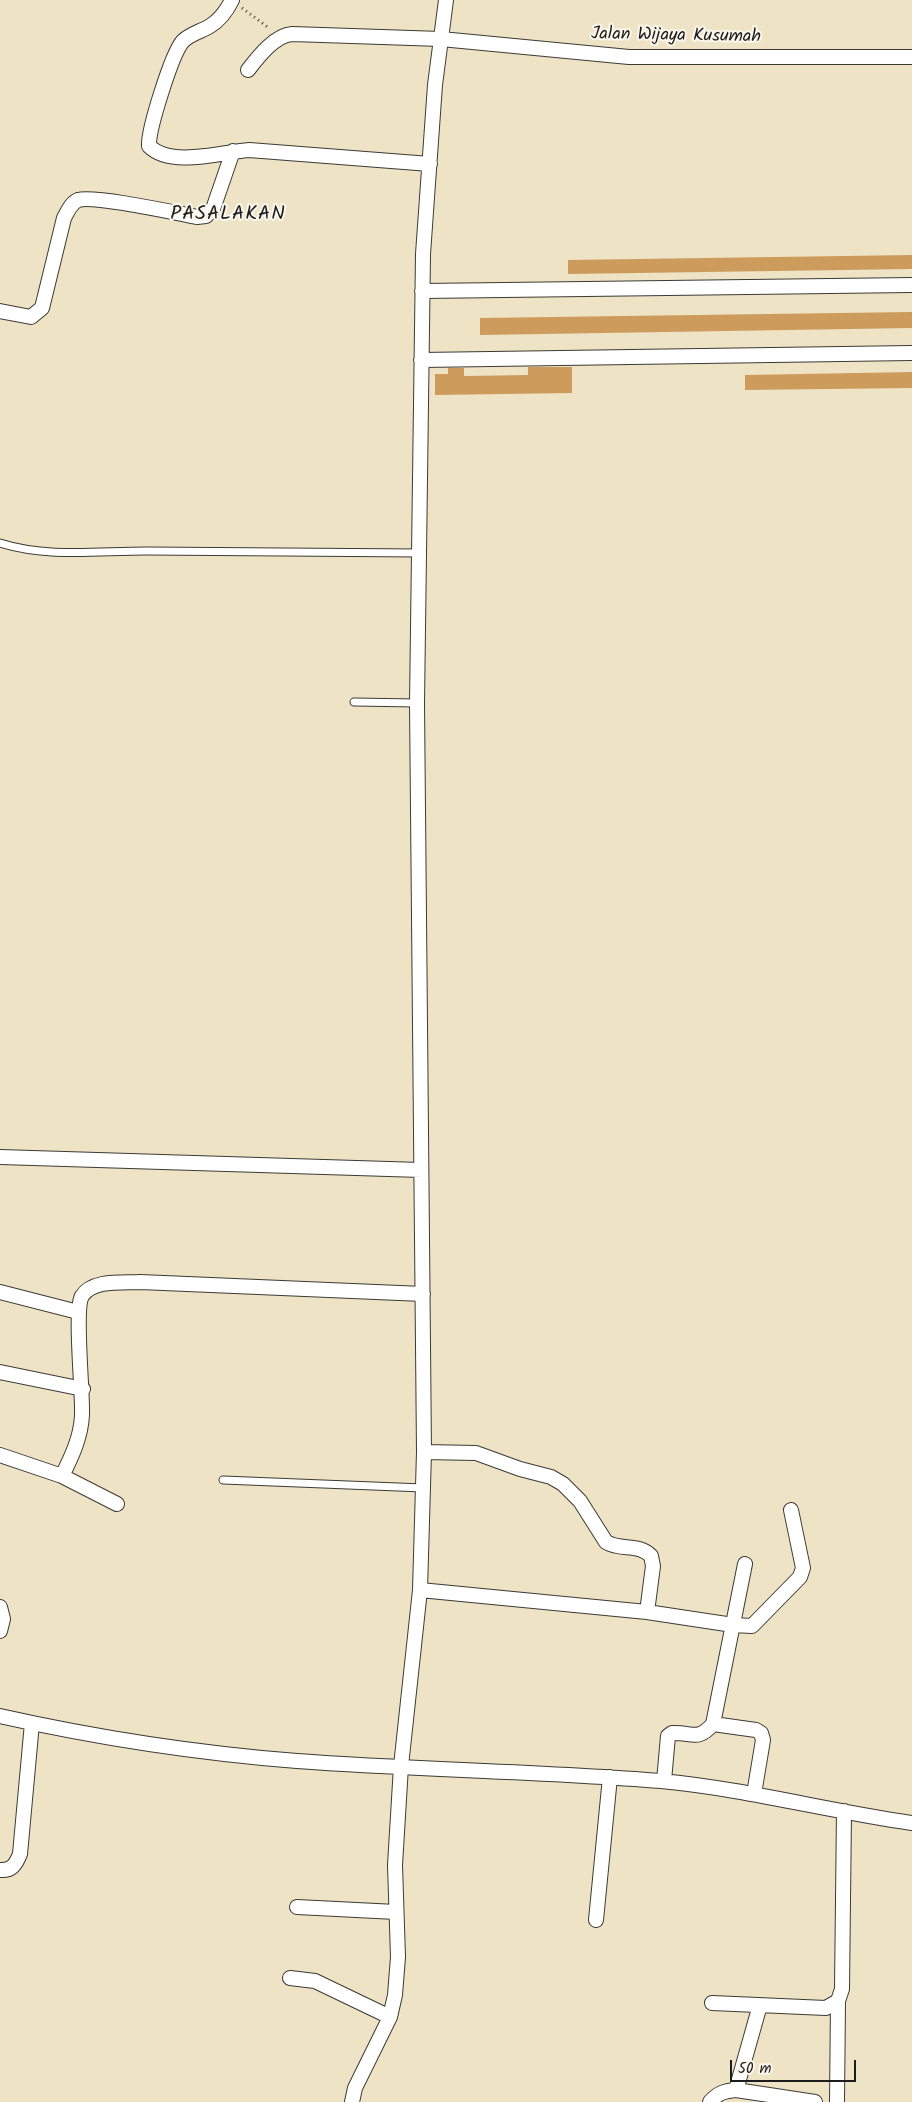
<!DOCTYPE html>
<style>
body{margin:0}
#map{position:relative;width:912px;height:2102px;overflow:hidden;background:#efe3c5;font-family:Kalam,sans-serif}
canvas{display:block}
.scale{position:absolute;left:730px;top:2060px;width:126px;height:22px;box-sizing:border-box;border:2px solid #1c1c1c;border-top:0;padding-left:6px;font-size:15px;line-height:18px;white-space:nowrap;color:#1c1c1c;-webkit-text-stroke:4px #fbf7ec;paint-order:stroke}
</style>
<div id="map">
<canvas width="912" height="2102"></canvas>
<div class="scale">50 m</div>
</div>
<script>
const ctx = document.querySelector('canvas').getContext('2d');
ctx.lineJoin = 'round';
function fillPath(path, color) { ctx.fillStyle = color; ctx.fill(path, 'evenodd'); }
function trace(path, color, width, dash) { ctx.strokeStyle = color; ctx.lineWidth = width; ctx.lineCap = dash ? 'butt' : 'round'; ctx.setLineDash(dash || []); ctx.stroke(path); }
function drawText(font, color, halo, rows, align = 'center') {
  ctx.font = font + ' Kalam,sans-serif'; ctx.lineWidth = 4; ctx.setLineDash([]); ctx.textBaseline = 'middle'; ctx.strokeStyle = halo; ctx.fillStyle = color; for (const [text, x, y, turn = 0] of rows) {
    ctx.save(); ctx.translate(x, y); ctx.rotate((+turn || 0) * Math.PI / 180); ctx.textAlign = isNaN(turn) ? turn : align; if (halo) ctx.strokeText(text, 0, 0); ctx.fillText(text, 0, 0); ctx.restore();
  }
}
fillPath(new Path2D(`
 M 912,255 L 912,269 L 568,274 L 568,260 Z
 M 912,312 L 912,328 L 480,335 L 480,318 Z
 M 528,367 L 572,367 L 572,393 L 435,395 L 435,374 L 448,374 L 448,368 L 464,368 L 464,376 L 528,375 Z
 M 912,372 L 912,388 L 745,390 L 745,375 Z`), '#cd9c5d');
const lane = new Path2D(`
 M 0,543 C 48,558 97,551 147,551 C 238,552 329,552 420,553
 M 354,702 L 417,703
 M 223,1480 L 423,1488`);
const street = new Path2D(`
 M 232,0 C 227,10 220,20 210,26 C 202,31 190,34 183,41 C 172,53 148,130 149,146 C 171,168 222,152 249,150 L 430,164
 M 248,70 C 258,57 275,35 292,34 L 441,39 L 629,57 L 912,57
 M 422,291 L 912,285
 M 0,311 L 31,317 L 42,308 L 64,218 C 68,211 71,203 78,200 C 94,195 176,213 197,217 L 206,216 L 213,209 L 233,151
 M 421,360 L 912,353
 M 0,1157 L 421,1170
 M 0,1292 L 78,1312
 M 0,1372 L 83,1389
 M 424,1452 L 476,1453 L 520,1469 L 551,1477 L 563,1484 L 580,1501 L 606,1542 C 620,1551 639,1543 651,1556 L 653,1566 L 647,1612
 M 0,1455 L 62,1476 C 72,1456 81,1437 82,1415 C 83,1392 74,1309 82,1296 C 93,1279 123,1283 140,1282 L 423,1294
 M 62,1476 L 117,1504
 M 420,1590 L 647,1612 L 733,1625 L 752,1626 L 800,1577 L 803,1568 L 791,1510
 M 0,1607 L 3,1619 L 0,1631
 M 0,1716 C 98,1738 197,1753 297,1761 C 418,1770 540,1771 661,1781 C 746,1789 828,1811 912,1823
 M 713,1724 L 756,1730 L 761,1733 L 763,1740 L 754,1794
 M 664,1781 L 668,1736 L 672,1733 C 693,1732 697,1742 713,1724 L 745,1564
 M 0,1870 C 12,1871 16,1864 20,1854 L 32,1723
 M 297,1907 L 396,1912
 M 596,1920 L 610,1777
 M 290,1978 L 315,1981 L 390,2017
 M 712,2003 L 826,2008 L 838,2001 L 842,1989 L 844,1811
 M 736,2090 L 760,2005
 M 352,2102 L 355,2088 L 390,2017 L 395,1995 L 398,1957 L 395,1865 L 401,1766 L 420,1590 L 424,1452 L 417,703 L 423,254 L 435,85 L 446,0
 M 710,2102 C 718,2093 724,2091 736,2090 L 815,2102
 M 837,2102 L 838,2001`);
trace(lane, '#3c3a35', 9);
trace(street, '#3c3a35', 16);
trace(new Path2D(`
 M 242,8 L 269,28`), '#3c3a35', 3, [1, 4]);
trace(lane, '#fff', 7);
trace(street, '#fff', 14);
drawText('18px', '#1c1c1c', '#fbf7ec', [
 ["Jalan Wijaya Kusumah",676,37,1]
]);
ctx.letterSpacing = '1px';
drawText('20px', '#1c1c1c', '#fbf7ec', [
 ["PASALAKAN",228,216]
]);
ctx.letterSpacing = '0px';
</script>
